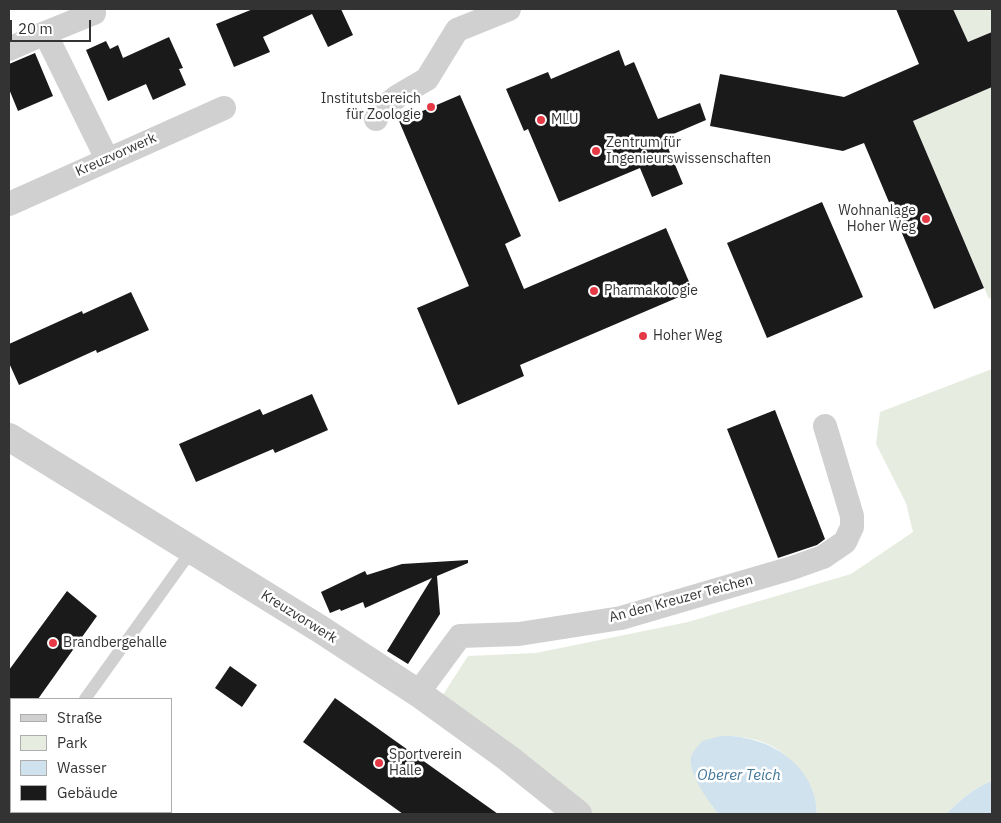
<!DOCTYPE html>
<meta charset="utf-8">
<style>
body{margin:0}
#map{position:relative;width:1001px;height:823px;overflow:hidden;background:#fff;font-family:"IBM Plex Sans",sans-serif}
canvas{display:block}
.frame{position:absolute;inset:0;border:10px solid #333;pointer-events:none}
.legend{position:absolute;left:10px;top:698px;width:162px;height:115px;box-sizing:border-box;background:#fff;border:1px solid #adadad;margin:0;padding:6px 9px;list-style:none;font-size:15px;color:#333}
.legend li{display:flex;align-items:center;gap:10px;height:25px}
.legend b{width:25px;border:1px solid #adadad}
.scale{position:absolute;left:10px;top:20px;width:81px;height:22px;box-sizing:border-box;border:2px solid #333;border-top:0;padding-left:6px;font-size:15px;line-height:18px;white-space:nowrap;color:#333;-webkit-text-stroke:4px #fff;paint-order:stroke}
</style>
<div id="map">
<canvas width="1001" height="823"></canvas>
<div class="frame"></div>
<ul class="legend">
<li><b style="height:6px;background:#d0d0d0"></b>Straße</li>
<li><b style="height:14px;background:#e6ecdf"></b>Park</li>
<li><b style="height:14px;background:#cfe2ee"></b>Wasser</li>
<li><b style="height:14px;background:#1a1a1a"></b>Gebäude</li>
</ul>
<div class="scale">20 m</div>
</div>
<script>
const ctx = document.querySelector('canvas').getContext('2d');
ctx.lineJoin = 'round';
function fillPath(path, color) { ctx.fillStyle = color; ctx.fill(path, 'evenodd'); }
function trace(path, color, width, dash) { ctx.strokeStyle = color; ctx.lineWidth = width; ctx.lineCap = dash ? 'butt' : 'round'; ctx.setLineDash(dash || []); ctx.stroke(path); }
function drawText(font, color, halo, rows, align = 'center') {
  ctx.font = font + ' "IBM Plex Sans",sans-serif'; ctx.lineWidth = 5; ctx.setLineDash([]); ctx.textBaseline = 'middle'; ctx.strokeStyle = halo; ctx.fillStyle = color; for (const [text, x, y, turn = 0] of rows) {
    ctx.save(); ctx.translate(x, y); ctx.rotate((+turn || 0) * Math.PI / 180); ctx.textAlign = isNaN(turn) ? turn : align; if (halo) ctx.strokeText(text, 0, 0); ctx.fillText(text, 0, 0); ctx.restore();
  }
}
fillPath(new Path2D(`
 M 953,9 L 992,9 L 992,32 L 968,42 Z
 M 992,87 L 992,297 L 989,299 L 913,121 Z
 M 992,369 L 992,781 C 973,788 961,800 946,814 L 817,814 C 817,803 813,795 808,785 C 791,749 760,735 721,736 L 712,806 L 719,814 L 591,814 L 439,701 L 468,656 L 536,653 L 688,622 L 851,574 L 913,532 L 906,503 L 876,444 L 880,412 Z`), '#e6ecdf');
fillPath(new Path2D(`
 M 721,736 C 767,734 816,764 817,814 L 719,814 C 709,803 688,773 691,757 C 692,752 699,745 702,741 Z
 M 992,781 L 992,814 L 946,814 C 961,800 973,788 992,781 Z`), '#cfe2ee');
fillPath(new Path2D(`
 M 253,9 L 341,9 L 353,35 L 328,47 L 312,14 L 263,37 L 270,52 L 234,67 L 216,24 Z
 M 896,9 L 953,9 L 968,42 L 992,32 L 992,87 L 913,121 L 984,288 L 934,309 L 864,143 L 843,151 L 710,126 L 720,74 L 844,97 L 919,64 Z
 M 169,37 L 183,68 L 179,69 L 186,85 L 153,100 L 146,84 L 108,101 L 86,50 L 106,41 L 110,49 L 118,45 L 123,58 Z
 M 619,50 L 625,66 L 634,62 L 658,119 L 700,103 L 706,120 L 664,138 L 683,184 L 652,197 L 640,168 L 559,202 L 528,129 L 524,131 L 506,89 L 548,72 L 551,79 Z
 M 35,53 L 53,96 L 18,111 L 9,89 L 9,64 Z
 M 460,95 L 521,236 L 505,244 L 524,289 L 666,228 L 693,291 L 520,365 L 524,376 L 458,405 L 417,308 L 469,286 L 399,121 Z
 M 822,202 L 863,297 L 767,338 L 727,243 Z
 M 131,292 L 149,330 L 97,353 L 96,350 L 19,385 L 9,363 L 9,344 L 82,311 L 83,314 Z
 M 312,394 L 328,430 L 275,453 L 273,449 L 196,482 L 179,444 L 260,409 L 263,415 Z
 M 775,410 L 825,539 L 817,545 L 778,558 L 727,429 Z
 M 468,560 L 468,563 L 437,576 L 440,614 L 408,664 L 387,651 L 432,578 L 365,608 L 363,602 L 341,611 L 340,609 L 330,613 L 321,592 L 365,571 L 367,575 L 402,564 Z
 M 67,591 L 97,616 L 38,699 L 9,699 L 9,670 Z
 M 230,666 L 257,685 L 242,707 L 215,688 Z
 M 335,698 L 498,814 L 403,814 L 303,742 Z`), '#1a1a1a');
trace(new Path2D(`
 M 85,699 L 192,550
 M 9,797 L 11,795`), '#d0d0d0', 12);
trace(new Path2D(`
 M 94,13 L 45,33 L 107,159
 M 9,49 L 45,33
 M 376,119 L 379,111 L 398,96 L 427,79 L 457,30 L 509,9
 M 9,204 L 224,108
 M 418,693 L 460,636 L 519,634 L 621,618 L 792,568 L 823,557 L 845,542 L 852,527 L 852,516 L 825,426`), '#d0d0d0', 24);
trace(new Path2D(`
 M 9,437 L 320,629 L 418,693 L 508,758 L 578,814`), '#d0d0d0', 28);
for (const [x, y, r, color] of [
 [431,107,5,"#e63946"],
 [541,120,5,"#e63946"],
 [596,151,5,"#e63946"],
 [926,219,5,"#e63946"],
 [594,291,5,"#e63946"],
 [643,336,5,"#e63946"],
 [53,643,5,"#e63946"],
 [379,763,5,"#e63946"]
]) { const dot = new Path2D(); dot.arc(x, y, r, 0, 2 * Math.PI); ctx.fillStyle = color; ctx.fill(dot); trace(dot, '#fff', 2); }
drawText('14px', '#333', '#fff', [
 ["Institutsbereich",421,99,"right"],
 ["für Zoologie",421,115,"right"],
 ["MLU",551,120],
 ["Zentrum für",606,143],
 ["Ingenieurswissenschaften",606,159],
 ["Wohnanlage",916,211,"right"],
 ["Hoher Weg",916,227,"right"],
 ["Pharmakologie",604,291],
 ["Hoher Weg",653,336],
 ["Brandbergehalle",63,643],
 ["Sportverein",389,755],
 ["Halle",389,771]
], 'left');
drawText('14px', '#333', '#fff', [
 ["Kreuzvorwerk",116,155,-24],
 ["An den Kreuzer Teichen",681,599,-15],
 ["Kreuzvorwerk",299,617,32]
]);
drawText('italic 15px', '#3f7597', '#fff', [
 ["Oberer Teich",739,776]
]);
</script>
